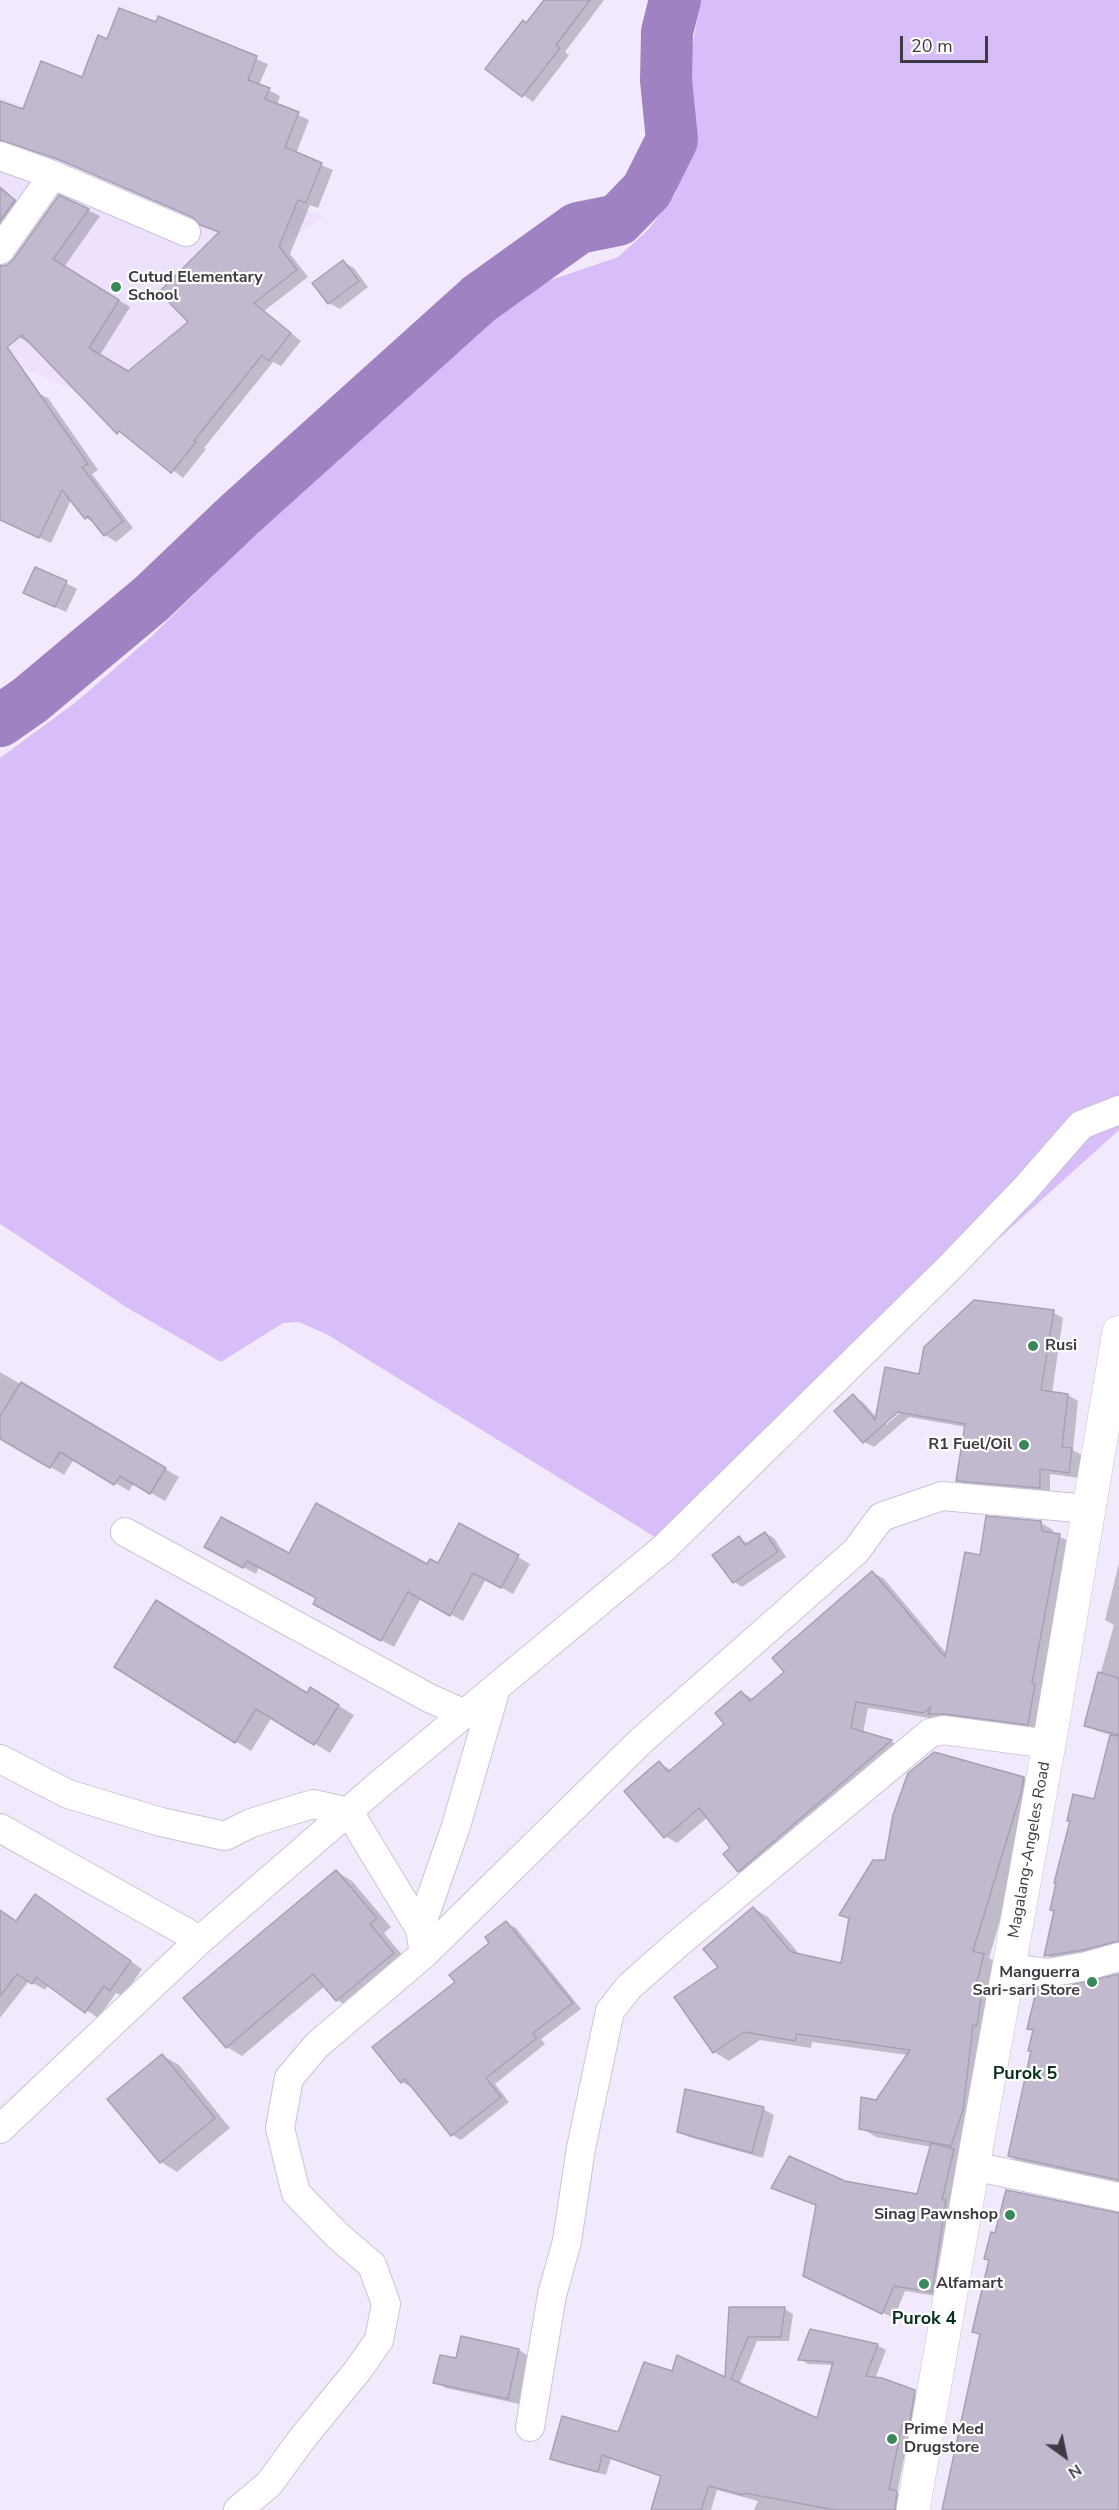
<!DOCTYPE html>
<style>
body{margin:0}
#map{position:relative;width:1119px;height:2510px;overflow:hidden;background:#f2eafc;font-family:"Nunito Sans",sans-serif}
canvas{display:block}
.north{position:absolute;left:1035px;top:2426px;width:60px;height:60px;-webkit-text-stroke:4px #fff;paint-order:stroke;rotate:147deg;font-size:16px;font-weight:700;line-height:24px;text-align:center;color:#3d3a42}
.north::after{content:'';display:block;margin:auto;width:21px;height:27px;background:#3d3a42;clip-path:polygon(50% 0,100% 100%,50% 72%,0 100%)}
.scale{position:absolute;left:900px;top:36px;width:88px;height:27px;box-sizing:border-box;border:3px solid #3d3a42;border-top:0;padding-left:8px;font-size:18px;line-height:21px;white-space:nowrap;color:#3d3a42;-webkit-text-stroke:4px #fff;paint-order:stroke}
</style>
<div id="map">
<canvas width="1119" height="2510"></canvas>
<div class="north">N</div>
<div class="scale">20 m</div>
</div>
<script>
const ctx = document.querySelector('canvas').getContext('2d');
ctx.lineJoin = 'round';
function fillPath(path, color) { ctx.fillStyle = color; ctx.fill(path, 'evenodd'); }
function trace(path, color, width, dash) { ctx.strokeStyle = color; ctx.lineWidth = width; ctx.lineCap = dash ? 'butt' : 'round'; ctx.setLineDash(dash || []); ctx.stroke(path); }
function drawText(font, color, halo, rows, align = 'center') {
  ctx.font = font + ' "Nunito Sans",sans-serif'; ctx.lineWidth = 4.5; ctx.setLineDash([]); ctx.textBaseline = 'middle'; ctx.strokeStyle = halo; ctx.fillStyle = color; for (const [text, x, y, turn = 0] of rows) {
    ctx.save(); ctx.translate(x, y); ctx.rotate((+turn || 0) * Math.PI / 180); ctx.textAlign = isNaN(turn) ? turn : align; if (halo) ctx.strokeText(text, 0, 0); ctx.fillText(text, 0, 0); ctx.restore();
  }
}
fillPath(new Path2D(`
 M 0,97 L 323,216 L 91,397 L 0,358 Z`), '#eee1fe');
fillPath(new Path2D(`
 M 701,0 L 1119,0 L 1119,1130 L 663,1542 L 328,1335 L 299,1322 L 283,1323 L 221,1362 L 126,1307 L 0,1224 L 0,758 L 76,702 L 150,638 L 465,327 L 513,293 L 618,257 L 648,230 L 675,194 L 690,134 L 689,64 Z`), '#d8bef9');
fillPath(new Path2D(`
 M 546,0 L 604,0 L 565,52 L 569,55 L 533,102 L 487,69 Z
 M 159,18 L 268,64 L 259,85 L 280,96 L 277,105 L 309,120 L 296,154 L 333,170 L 318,208 L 310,205 L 290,254 L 308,277 L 264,311 L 301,341 L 281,366 L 273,362 L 204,448 L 206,449 L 183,478 L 112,423 L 31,343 L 30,344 L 0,325 L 0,268 L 8,266 L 14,261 L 59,197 L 100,216 L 64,267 L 130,307 L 100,355 L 128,373 L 191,322 L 220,233 L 197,219 L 72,165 L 18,146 L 0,144 L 0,102 L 23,110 L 83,79 L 108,40 L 157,24 Z
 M 0,186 L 25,208 L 0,244 Z
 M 343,262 L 354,268 L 368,287 L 340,309 L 329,303 Z
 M 0,375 L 48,398 L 98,470 L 92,474 L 133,528 L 116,542 L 105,535 L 95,523 L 86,518 L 71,500 L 51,543 L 25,531 L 0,487 Z
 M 66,583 L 77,589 L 66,612 L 39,600 Z
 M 1053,1312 L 1063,1318 L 1052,1393 L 1068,1395 L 1078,1401 L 1073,1450 L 1082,1455 L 1079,1478 L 1050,1474 L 1050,1493 L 968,1486 L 957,1480 L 966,1427 L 909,1417 L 874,1447 L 864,1442 L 853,1396 L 863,1402 L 877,1418 L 920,1375 ZM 903,1406 L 905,1408 L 886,1425 L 886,1421 Z
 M 0,1372 L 179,1477 L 165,1501 L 134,1483 L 129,1491 L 74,1459 L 64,1475 L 0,1437 Z
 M 1041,1523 L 1053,1530 L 1053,1534 L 1072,1542 L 1040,1731 L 936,1719 L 868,1708 L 863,1733 L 891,1741 L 903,1748 L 751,1878 L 739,1871 L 732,1848 L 708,1817 L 677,1843 L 665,1836 L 659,1763 L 671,1770 L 726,1724 L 741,1692 L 753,1699 L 786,1672 L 872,1572 L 884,1579 L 947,1654 L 981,1556 Z
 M 765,1533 L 774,1538 L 786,1557 L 742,1587 L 734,1582 L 739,1538 L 749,1544 Z
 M 206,1546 L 428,1567 L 518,1557 L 530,1564 L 513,1594 L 486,1579 L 463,1621 L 421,1598 L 394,1647 L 327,1611 L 318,1598 L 259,1567 L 256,1574 Z
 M 1119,1563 L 1119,1949 L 1056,1961 L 1046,1955 L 1096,1801 L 1111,1735 L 1097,1731 L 1086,1725 L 1114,1625 L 1105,1620 Z
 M 116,1667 L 326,1698 L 354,1715 L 330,1753 L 272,1717 L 251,1751 Z
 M 1023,1778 L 1039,1787 L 989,1958 L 999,1964 L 943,2297 L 905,2291 L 894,2318 L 815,2281 L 817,2206 L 773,2187 L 844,2183 L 918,2196 L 932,2147 L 876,2137 L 861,2128 L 908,2055 L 812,2042 L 811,2048 L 760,2040 L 729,2061 L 714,2052 L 720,1967 L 753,1908 L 768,1917 L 800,1955 L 842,1965 L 850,1920 L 841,1915 L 886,1862 Z
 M 337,1872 L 352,1881 L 391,1927 L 384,1933 L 408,1962 L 352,2009 L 337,2000 L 325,1986 L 242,2056 L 227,2047 Z
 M 48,1903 L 142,1969 L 123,1996 L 116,1993 L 98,2018 L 49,1984 L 45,1990 L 29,1981 L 0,2018 L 0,1916 L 17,1922 Z
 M 506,1923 L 516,1928 L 581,2009 L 541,2039 L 545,2044 L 495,2084 L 509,2102 L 461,2140 L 452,2135 L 413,2086 L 411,2087 L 402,2082 L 457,1982 Z
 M 1119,1975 L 1119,2183 L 1019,2162 L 1009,2156 L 1033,2051 L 1034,2032 L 1029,2028 L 1051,1991 Z
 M 163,2056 L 179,2065 L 230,2128 L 177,2172 L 161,2162 L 109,2100 Z
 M 763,2109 L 774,2115 L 763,2158 L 689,2137 L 678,2131 Z
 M 730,2309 L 785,2309 L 793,2314 L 789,2341 L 757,2341 L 739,2385 L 818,2420 L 834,2365 L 808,2364 L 800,2359 L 877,2345 L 886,2350 L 875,2379 L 923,2396 L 917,2430 L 910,2429 L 897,2493 L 905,2497 L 903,2510 L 754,2510 L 758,2501 L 717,2490 L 711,2510 L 652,2510 L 662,2477 L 611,2459 L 606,2475 L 560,2463 L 552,2458 L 619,2433 L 673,2373 L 727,2379 Z
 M 519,2350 L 529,2356 L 519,2404 L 446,2388 L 435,2382 L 457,2360 Z`), '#0003');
trace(new Path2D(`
 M 0,721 L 30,700 L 152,598 L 239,515 L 479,299 L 578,228 L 618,220 L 647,190 L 672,140 L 666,80 L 667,32 L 675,0`), '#9f82c2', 52);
const building = new Path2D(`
 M 544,0 L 590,0 L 556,45 L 560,48 L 522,97 L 485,69 L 523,20 L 526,23 Z
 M 119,8 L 156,22 L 158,16 L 257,56 L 248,80 L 270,88 L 265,99 L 299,112 L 285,147 L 322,163 L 306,203 L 298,200 L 279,246 L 297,270 L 254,303 L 291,333 L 269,361 L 262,355 L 194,441 L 196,442 L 171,473 L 119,431 L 117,434 L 22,335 L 7,347 L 88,464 L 82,467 L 123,521 L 104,536 L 88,516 L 85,519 L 62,490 L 39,538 L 0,520 L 0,266 L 7,265 L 13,260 L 59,195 L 89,209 L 53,259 L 119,300 L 89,348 L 128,371 L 188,322 L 159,292 L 219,232 L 200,225 L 192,217 L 60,160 L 0,140 L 0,101 L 23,109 L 41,61 L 82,77 L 98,35 L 107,39 Z
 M 0,188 L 15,200 L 0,221 Z
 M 343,260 L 359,281 L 328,304 L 312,283 Z
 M 35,567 L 67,581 L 55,607 L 23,593 Z
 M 974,1300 L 1054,1310 L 1041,1390 L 1068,1394 L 1062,1447 L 1072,1448 L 1069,1473 L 1040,1469 L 1040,1488 L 956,1481 L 965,1424 L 898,1412 L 863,1443 L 834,1411 L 853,1394 L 875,1420 L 885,1367 L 919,1374 L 924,1347 Z
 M 21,1382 L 166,1468 L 150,1494 L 120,1476 L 114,1485 L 60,1452 L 50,1468 L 0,1439 L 0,1416 Z
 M 316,1503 L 427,1564 L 430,1559 L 438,1563 L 459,1523 L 519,1555 L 501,1588 L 473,1573 L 450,1616 L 408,1592 L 381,1641 L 313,1604 L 316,1598 L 247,1561 L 243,1568 L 204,1547 L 221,1517 L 289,1553 Z
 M 986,1516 L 1041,1521 L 1042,1531 L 1060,1534 L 1032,1683 L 1035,1684 L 1028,1725 L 945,1714 L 928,1714 L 931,1707 L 923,1713 L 856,1702 L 851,1728 L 892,1740 L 738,1872 L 723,1854 L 730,1848 L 699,1808 L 664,1838 L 624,1791 L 659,1761 L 668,1772 L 724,1724 L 715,1713 L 741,1691 L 750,1701 L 784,1672 L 772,1658 L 872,1571 L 945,1657 L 965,1552 L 980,1555 Z
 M 765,1532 L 778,1552 L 733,1583 L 712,1555 L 739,1536 L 745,1545 Z
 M 156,1600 L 307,1693 L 310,1687 L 339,1705 L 314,1745 L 256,1709 L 235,1743 L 114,1667 Z
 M 1098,1672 L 1119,1678 L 1119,1735 L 1084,1726 Z
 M 1110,1735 L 1119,1736 L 1119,1941 L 1083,1950 L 1044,1956 L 1054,1911 L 1050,1910 L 1056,1883 L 1054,1883 L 1070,1821 L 1067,1821 L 1073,1794 L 1094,1799 Z
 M 934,1752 L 1024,1777 L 1021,1793 L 973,1951 L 984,1954 L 974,1994 L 981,1995 L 977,2026 L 973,2025 L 963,2110 L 951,2146 L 859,2129 L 861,2097 L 876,2100 L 910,2050 L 797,2034 L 795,2041 L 744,2032 L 713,2053 L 674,1997 L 718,1967 L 703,1949 L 753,1907 L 791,1952 L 841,1963 L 849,1918 L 839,1915 L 873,1860 L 885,1860 L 893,1815 L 908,1773 Z
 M 336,1870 L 377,1918 L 370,1924 L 394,1953 L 336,2001 L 313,1974 L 226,2048 L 183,1998 Z
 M 35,1894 L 131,1961 L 110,1991 L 104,1986 L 85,2013 L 36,1977 L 32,1984 L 17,1974 L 0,1996 L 0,1910 L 16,1921 Z
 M 506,1921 L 573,2003 L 533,2033 L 537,2038 L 486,2078 L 501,2097 L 451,2136 L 405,2079 L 401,2083 L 372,2047 L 455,1982 L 449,1975 L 489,1943 L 485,1937 Z
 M 1119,1974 L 1119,2180 L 1008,2156 L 1031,2051 L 1028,2051 L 1033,2030 L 1027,2029 L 1037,1988 L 1051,1989 Z
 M 162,2054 L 215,2118 L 160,2163 L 107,2099 Z
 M 685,2089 L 764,2107 L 752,2153 L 677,2132 Z
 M 931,2143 L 954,2149 L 942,2200 L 946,2200 L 932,2292 L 894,2286 L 882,2314 L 803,2276 L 816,2205 L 771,2188 L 789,2156 L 845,2181 L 917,2194 Z
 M 1006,2190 L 1119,2213 L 1119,2510 L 942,2510 L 980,2334 L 972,2332 L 989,2260 L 984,2259 L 991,2232 L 995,2233 Z
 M 729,2307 L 785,2307 L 781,2337 L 748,2337 L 731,2379 L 817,2418 L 833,2362 L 798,2360 L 810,2329 L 878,2344 L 866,2376 L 882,2378 L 915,2390 L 909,2427 L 902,2425 L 889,2489 L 897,2491 L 895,2510 L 835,2510 L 744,2493 L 743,2495 L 709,2486 L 701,2510 L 651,2510 L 661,2476 L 602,2455 L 598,2472 L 550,2459 L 562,2416 L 618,2432 L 644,2362 L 672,2371 L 677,2355 L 725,2377 Z
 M 461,2336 L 519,2349 L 508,2399 L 433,2383 L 440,2355 L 456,2358 Z`);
fillPath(building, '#c2b9ce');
trace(building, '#a9a0b5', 1.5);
const minor = new Path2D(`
 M 0,156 L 53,175 L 186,232
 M 0,250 L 53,175
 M 125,1532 L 429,1698 L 465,1714
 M 0,1759 L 68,1794 L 161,1822 L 225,1836 L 251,1823 L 313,1804 L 349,1812 L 420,1929 L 424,1954
 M 0,1828 L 200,1940
 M 420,1929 L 456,1826 L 496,1688
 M 1009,1968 L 1048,1973 L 1087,1966 L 1119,1957
 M 0,2129 L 200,1940 L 381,1783 L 664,1548 L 951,1266 L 1025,1189 L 1081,1125 L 1119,1110
 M 973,2166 L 1119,2197
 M 530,2427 L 552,2295 L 567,2241 L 581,2148 L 610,2011 L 629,1987 L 675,1946 L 930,1733 L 943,1730 L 1049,1744
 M 238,2510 L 269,2484 L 301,2440 L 358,2370 L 379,2340 L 386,2304 L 372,2265 L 338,2236 L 296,2193 L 280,2128 L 289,2078 L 317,2045 L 424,1954 L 642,1740 L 856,1551 L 881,1517 L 942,1496 L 1089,1509`);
const major = new Path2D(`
 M 913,2510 L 973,2166 L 1049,1744 L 1119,1332`);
trace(minor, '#cbc2d7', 30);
trace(major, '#cbc2d7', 34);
trace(minor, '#fff', 28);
trace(major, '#fff', 33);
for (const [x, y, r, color] of [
 [116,287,6,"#388859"],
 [1033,1346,6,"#388859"],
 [1024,1445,6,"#388859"],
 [1092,1982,6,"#388859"],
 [1010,2215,6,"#388859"],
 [924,2284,6,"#388859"],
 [892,2439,6,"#388859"]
]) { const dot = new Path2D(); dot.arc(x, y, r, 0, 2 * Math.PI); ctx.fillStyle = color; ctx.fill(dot); trace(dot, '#fff', 2); }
drawText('bold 16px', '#3d3a42', '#fff', [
 ["Cutud Elementary",128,278],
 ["School",128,296],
 ["Rusi",1045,1346],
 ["R1 Fuel/Oil",1012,1445,"right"],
 ["Manguerra",1080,1973,"right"],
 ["Sari-sari Store",1080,1991,"right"],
 ["Sinag Pawnshop",998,2215,"right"],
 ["Alfamart",936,2284],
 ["Prime Med",904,2430],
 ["Drugstore",904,2448]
], 'left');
drawText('16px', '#3d3a42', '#fff', [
 ["Magalang-Angeles Road",1030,1850,-80]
]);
drawText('bold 18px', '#09311b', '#fff', [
 ["Purok 5",1025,2075],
 ["Purok 4",924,2320]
]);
</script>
